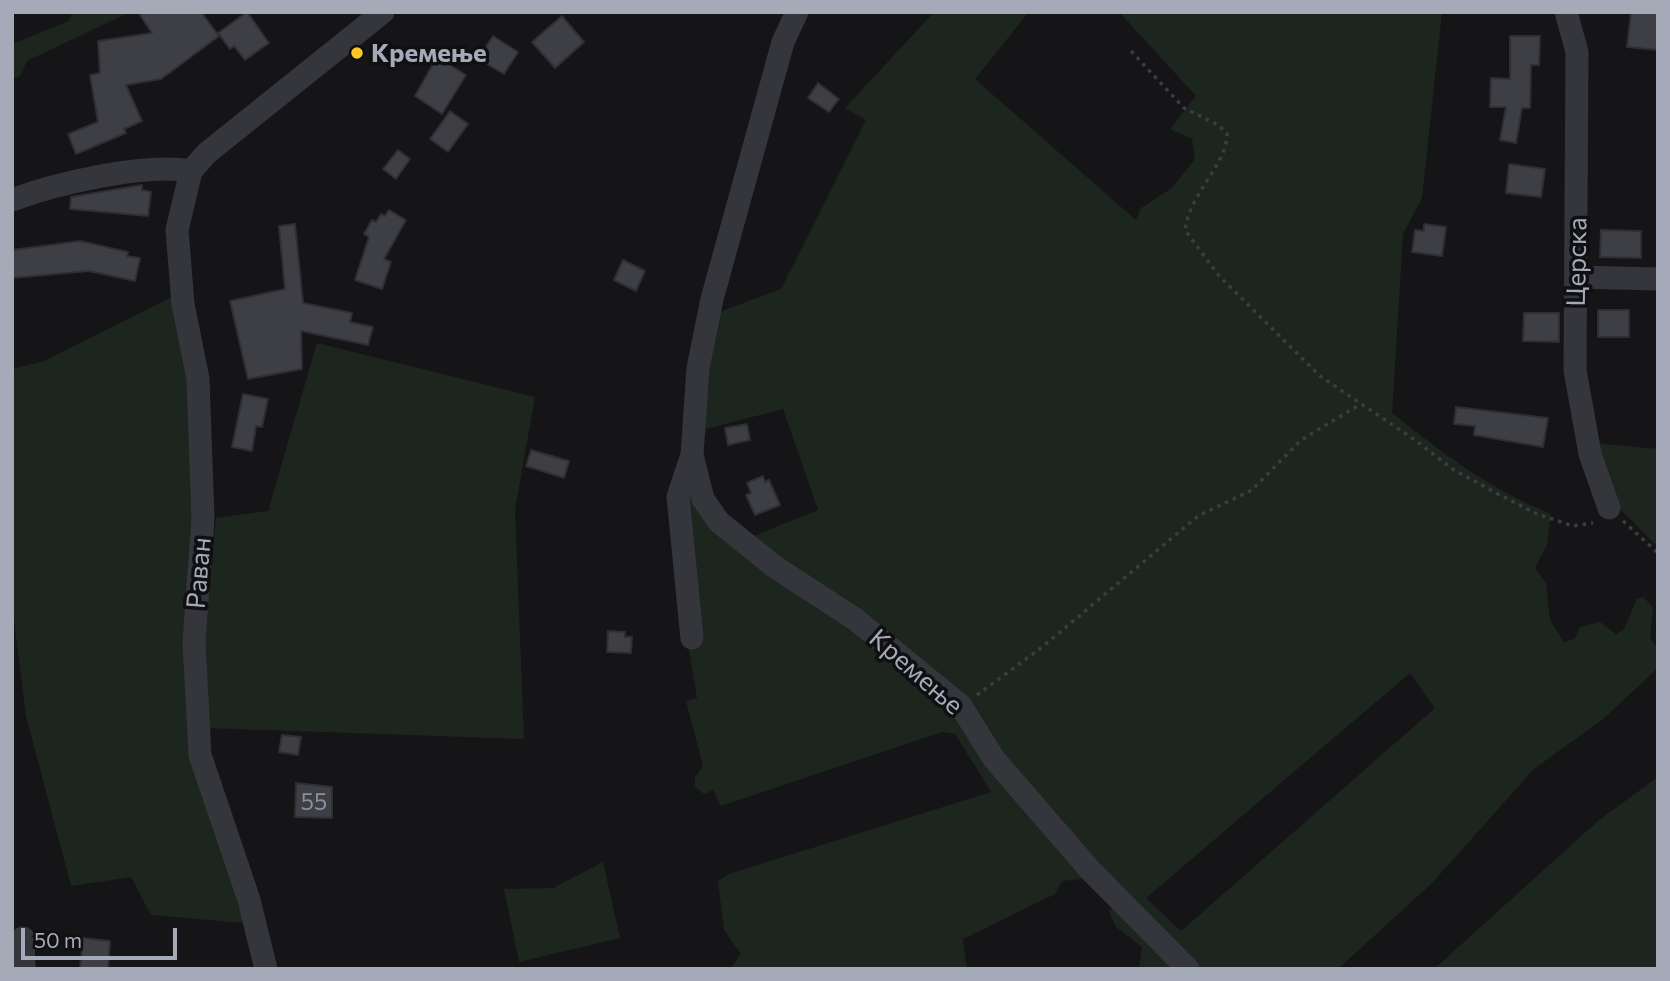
<!DOCTYPE html>
<meta charset="utf-8">
<style>
body{margin:0}
#map{position:relative;width:1670px;height:981px;overflow:hidden;background:#151517;font-family:Commissioner,sans-serif}
canvas{display:block}
.frame{position:absolute;inset:0;border:14px solid #a5aab9;pointer-events:none}
.scale{position:absolute;left:21px;top:928px;width:156px;height:32px;box-sizing:border-box;border:4px solid #a5aab9;border-top:0;padding-left:9px;font-size:21px;line-height:24px;white-space:nowrap;color:#a5aab9;-webkit-text-stroke:5px #101012;paint-order:stroke}
</style>
<div id="map">
<canvas width="1670" height="981"></canvas>
<div class="frame"></div>
<div class="scale">50 m</div>
</div>
<script>
const ctx = document.querySelector('canvas').getContext('2d');
ctx.lineJoin = 'round';
function fillPath(path, color) { ctx.fillStyle = color; ctx.fill(path, 'evenodd'); }
function trace(path, color, width, dash) { ctx.strokeStyle = color; ctx.lineWidth = width; ctx.lineCap = dash ? 'butt' : 'round'; ctx.setLineDash(dash || []); ctx.stroke(path); }
function drawText(font, color, halo, rows, align = 'center') {
  ctx.font = font + ' Commissioner,sans-serif'; ctx.lineWidth = 7; ctx.setLineDash([]); ctx.textBaseline = 'middle'; ctx.strokeStyle = halo; ctx.fillStyle = color; for (const [text, x, y, turn = 0] of rows) {
    ctx.save(); ctx.translate(x, y); ctx.rotate((+turn || 0) * Math.PI / 180); ctx.textAlign = isNaN(turn) ? turn : align; if (halo) ctx.strokeText(text, 0, 0); ctx.fillText(text, 0, 0); ctx.restore();
  }
}
fillPath(new Path2D(`
 M 72,12 L 130,12 L 27,61 L 20,76 L 12,79 L 12,44 L 69,21 Z
 M 934,12 L 1028,13 L 975,79 L 1136,220 L 1141,208 L 1172,188 L 1195,159 L 1192,139 L 1170,129 L 1196,96 L 1119,12 L 1442,12 L 1422,198 L 1403,234 L 1392,413 C 1441,452 1491,490 1551,514 L 1547,545 L 1535,568 L 1546,583 L 1550,620 L 1564,642 L 1575,639 L 1580,627 L 1600,622 L 1616,634 L 1624,629 L 1637,599 L 1643,597 L 1653,607 L 1650,637 L 1658,649 L 1658,668 L 1602,720 L 1534,769 L 1432,883 L 1338,969 L 1197,969 L 1089,859 L 963,703 L 746,539 L 818,510 L 783,409 L 699,431 L 714,314 L 781,289 L 866,120 L 845,108 ZM 1410,673 L 1435,708 L 1181,931 L 1146,898 Z
 M 172,297 L 189,391 L 193,517 L 192,754 L 244,923 L 151,915 L 131,877 L 71,886 L 26,716 L 12,603 L 12,369 L 44,361 Z
 M 317,343 L 535,397 L 515,510 L 524,739 L 207,728 L 203,643 L 216,518 L 268,511 Z
 M 1594,443 L 1658,449 L 1658,547 L 1617,506 Z
 M 698,492 L 957,708 L 1086,872 L 1082,879 L 1062,881 L 1055,894 L 963,939 L 967,969 L 730,969 L 741,954 L 724,930 L 718,881 L 729,874 L 991,792 L 955,734 L 942,732 L 721,806 L 713,790 L 704,794 L 695,787 L 695,777 L 703,766 L 686,701 L 697,698 L 688,644 L 682,495 Z
 M 1658,777 L 1658,969 L 1434,969 L 1599,820 Z
 M 603,862 L 620,938 L 519,962 L 504,889 L 553,888 Z
 M 1115,905 L 1180,969 L 1136,969 L 1139,968 L 1142,947 L 1116,927 L 1109,912 Z`), '#1c251e');
const building = new Path2D(`
 M 138,12 L 201,12 L 219,36 L 161,79 L 126,85 L 142,121 L 124,129 L 126,133 L 76,154 L 68,134 L 98,122 L 90,75 L 100,73 L 98,41 L 152,33 Z
 M 247,12 L 269,43 L 245,60 L 234,46 L 230,49 L 218,33 Z
 M 1631,12 L 1658,12 L 1658,50 L 1627,47 Z
 M 562,16 L 584,42 L 555,68 L 532,42 Z
 M 493,36 L 518,52 L 504,74 L 478,59 Z
 M 1510,36 L 1540,36 L 1539,65 L 1531,65 L 1530,108 L 1522,108 L 1516,143 L 1500,140 L 1506,107 L 1490,107 L 1491,78 L 1510,79 Z
 M 437,57 L 466,75 L 442,114 L 415,96 Z
 M 818,83 L 839,99 L 829,112 L 808,98 Z
 M 450,111 L 468,124 L 448,152 L 430,139 Z
 M 398,150 L 410,159 L 396,179 L 383,169 Z
 M 1509,164 L 1545,169 L 1541,197 L 1506,193 Z
 M 142,185 L 142,190 L 151,192 L 148,216 L 70,209 L 71,197 Z
 M 389,210 L 406,220 L 384,259 L 391,262 L 382,289 L 355,280 L 369,237 L 364,234 L 372,220 L 376,222 L 381,214 L 385,216 Z
 M 295,224 L 303,303 L 352,313 L 350,322 L 373,327 L 368,345 L 301,331 L 302,369 L 248,379 L 230,301 L 285,289 L 279,226 Z
 M 1424,224 L 1446,227 L 1442,256 L 1412,252 L 1415,230 L 1424,231 Z
 M 1601,230 L 1641,231 L 1641,258 L 1600,257 Z
 M 80,241 L 128,252 L 127,256 L 140,258 L 135,281 L 89,271 L 12,278 L 12,250 Z
 M 623,260 L 645,271 L 636,291 L 614,280 Z
 M 1598,310 L 1629,310 L 1629,337 L 1598,337 Z
 M 1524,313 L 1559,313 L 1559,342 L 1523,341 Z
 M 243,394 L 268,399 L 262,427 L 256,426 L 252,451 L 232,447 Z
 M 1456,407 L 1548,418 L 1543,447 L 1474,435 L 1475,426 L 1454,424 Z
 M 747,424 L 750,440 L 728,445 L 725,428 Z
 M 531,450 L 569,461 L 564,478 L 526,466 Z
 M 763,476 L 765,482 L 769,480 L 780,505 L 755,515 L 746,495 L 751,493 L 747,483 Z
 M 608,631 L 625,632 L 625,637 L 632,637 L 631,653 L 607,652 Z
 M 282,735 L 301,737 L 298,755 L 279,752 Z
 M 296,783 L 332,787 L 332,818 L 295,817 Z
 M 83,938 L 110,941 L 108,969 L 80,969 Z`);
fillPath(building, '#3e3f45');
trace(building, '#2f2f33', 2);
trace(new Path2D(`
 M 1131,51 L 1184,108 L 1218,125 L 1227,133 C 1228,164 1190,192 1185,230 L 1219,276 L 1320,376 L 1415,440 L 1454,470 L 1498,494 L 1537,514 L 1573,526 L 1593,523
 M 1623,521 L 1658,553
 M 977,695 L 1041,648 L 1198,516 L 1252,490 L 1301,440 L 1359,405`), '#3b3d44', 3.5, [3.5, 5]);
trace(new Path2D(`
 M 797,12 L 783,42 L 712,299 L 698,368 L 692,455 L 703,499 L 719,522 L 775,567 L 855,619 L 961,706 L 994,759 L 1091,871 L 1188,969
 M 1566,12 L 1577,52 L 1575,370 L 1590,454 L 1609,508
 M 12,200 C 57,183 145,163 191,171
 M 1577,277 L 1658,279
 M 692,638 L 678,497 L 692,455
 M 23,938 L 24,969
 M 266,969 L 249,900 L 200,755 L 194,642 L 203,519 L 198,379 L 183,304 L 177,230 L 191,171 L 207,153 L 383,12`), '#35363c', 23);
for (const [x, y, r, color] of [
 [357,53,7,"#ffc525"]
]) { const dot = new Path2D(); dot.arc(x, y, r, 0, 2 * Math.PI); ctx.fillStyle = color; ctx.fill(dot); trace(dot, '#101012', 2.5); }
drawText('23px', '#8b8f9c', null, [
 ["55",314,802]
]);
drawText('bold 26px', '#a5aab9', '#101012', [
 ["Кремење",371,53]
], 'left');
drawText('26px', '#a5aab9', '#101012', [
 ["Церска",1577,262,-89],
 ["Раван",199,573,-85],
 ["Кремење",916,672,41]
]);
</script>
